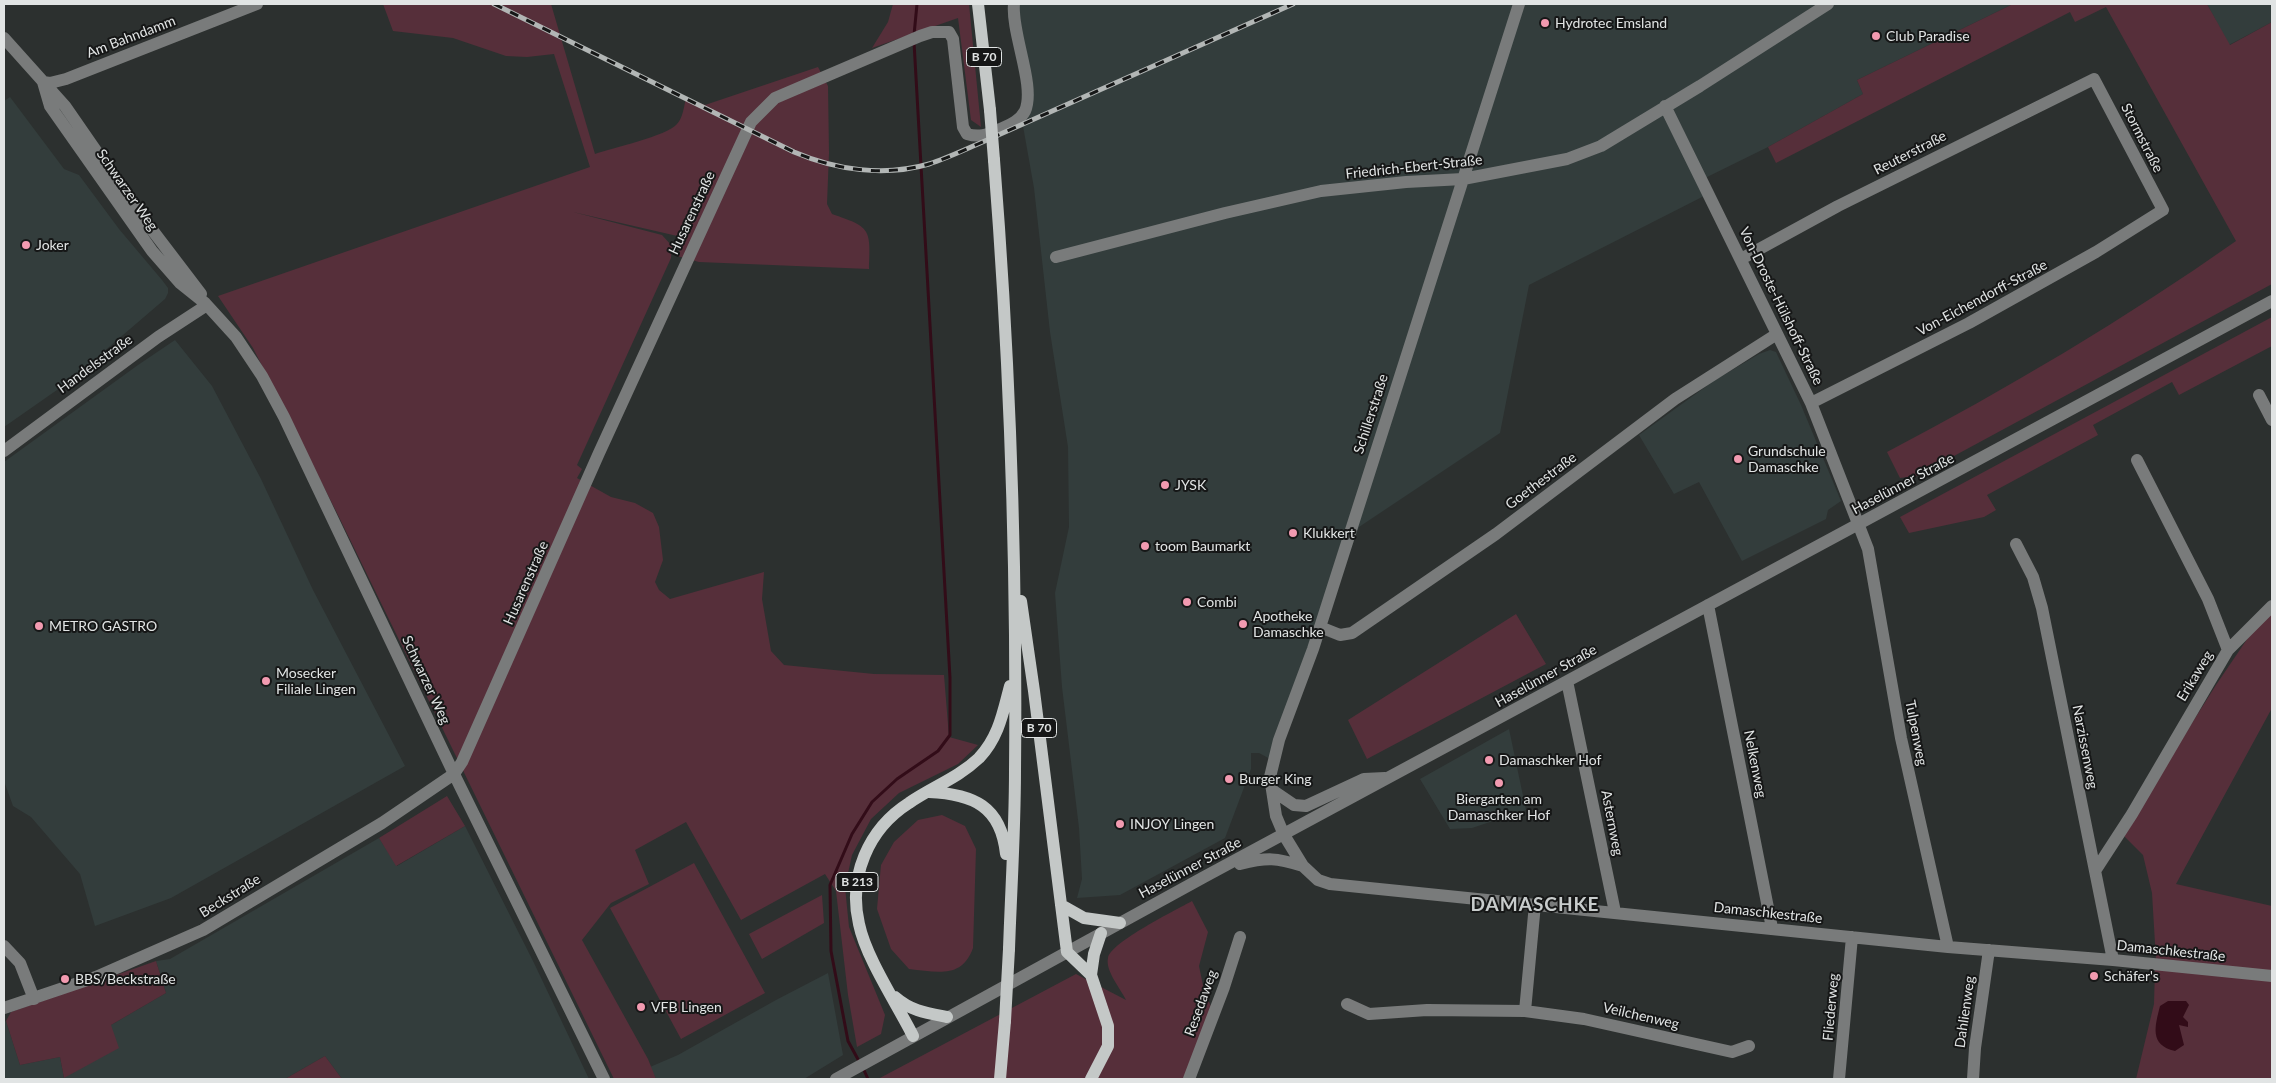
<!DOCTYPE html>
<meta charset="utf-8">
<style>
body{margin:0}
#map{position:relative;width:2276px;height:1083px;overflow:hidden;background:#2c302f;font-family:Lato,sans-serif}
canvas{display:block}
.frame{position:absolute;inset:0;border:5px solid #e1e4e4;pointer-events:none}
</style>
<div id="map">
<canvas width="2276" height="1083"></canvas>
<div class="frame"></div>
</div>
<script>
const ctx = document.querySelector('canvas').getContext('2d');
ctx.lineJoin = 'round';
function fillPath(path, color) { ctx.fillStyle = color; ctx.fill(path, 'evenodd'); }
function trace(path, color, width, dash) { ctx.strokeStyle = color; ctx.lineWidth = width; ctx.lineCap = dash ? 'butt' : 'round'; ctx.setLineDash(dash || []); ctx.stroke(path); }
function drawText(font, color, halo, rows, align = 'center') {
  ctx.font = font + ' Lato,sans-serif'; ctx.lineWidth = 4; ctx.setLineDash([]); ctx.textBaseline = 'middle'; ctx.strokeStyle = halo; ctx.fillStyle = color; for (const [text, x, y, turn = 0] of rows) {
    ctx.save(); ctx.translate(x, y); ctx.rotate((+turn || 0) * Math.PI / 180); ctx.textAlign = isNaN(turn) ? turn : align; if (halo) ctx.strokeText(text, 0, 0); ctx.fillText(text, 0, 0); ctx.restore();
  }
}
fillPath(new Path2D(`
 M 1019,4 L 2013,4 L 1857,80 L 1863,94 L 1768,147 L 1701,180 L 1706,195 L 1529,285 L 1500,433 L 1359,527 L 1272,760 L 1259,753 L 1251,753 L 1251,769 L 1225,838 L 1120,895 L 1077,898 L 1082,879 L 1079,828 L 1062,687 L 1055,593 L 1069,527 L 1068,447 L 1050,332 L 1034,188 L 1023,126 L 1028,110 Z
 M 2207,4 L 2272,4 L 2272,22 L 2229,45 Z
 M 10,97 L 64,169 L 79,175 L 119,229 L 162,280 L 168,288 L 168,293 L 165,299 L 67,383 L 4,427 L 4,101 Z
 M 175,340 L 212,386 L 261,479 L 313,590 L 405,766 L 171,898 L 95,926 L 80,874 L 31,817 L 13,806 L 4,781 L 4,462 L 138,365 Z
 M 1770,350 L 1776,352 L 1801,405 L 1841,501 L 1828,510 L 1826,519 L 1742,561 L 1699,482 L 1674,494 L 1639,435 L 1715,380 L 1759,354 Z
 M 1509,729 L 1526,810 L 1472,828 L 1450,829 L 1420,779 Z
 M 465,826 L 534,963 L 589,1079 L 342,1079 L 325,1056 L 285,1079 L 4,1079 L 4,1022 L 6,1021 L 20,1065 L 60,1057 L 64,1078 L 111,1025 L 166,993 L 156,961 L 170,959 L 379,838 L 397,866 Z
 M 828,973 L 843,1055 L 804,1079 L 656,1079 L 650,1067 L 678,1055 L 776,1000 Z`), '#333d3c');
fillPath(new Path2D(`
 M 383,4 L 551,4 L 595,154 C 612,148 667,136 677,124 C 683,118 684,106 686,98 L 705,105 L 818,67 L 828,86 L 829,153 L 827,204 L 832,214 C 870,227 871,228 869,269 L 699,262 L 677,256 L 686,238 L 573,212 L 662,235 L 672,246 L 671,258 L 577,465 L 582,469 L 577,478 L 611,497 L 635,503 L 653,513 L 659,527 L 663,560 L 655,582 L 659,590 L 670,599 L 764,572 L 762,599 L 771,651 L 784,665 L 874,674 L 944,675 L 949,737 L 978,745 L 958,764 L 899,793 L 871,819 L 852,855 L 845,887 L 849,927 L 885,1015 L 881,1034 L 857,1047 L 848,995 L 836,891 L 825,874 L 741,920 L 686,822 L 635,850 L 649,884 L 611,903 L 582,940 L 648,1059 L 656,1079 L 614,1079 L 336,511 L 253,348 L 218,296 L 590,167 L 554,54 L 527,57 L 506,56 L 453,38 L 393,31 Z
 M 893,4 L 969,4 L 981,127 L 971,120 L 958,18 L 872,48 L 888,22 Z
 M 2013,4 L 2207,4 L 2230,45 L 2272,22 L 2272,284 L 1917,476 L 1900,478 L 1887,452 C 2007,389 2125,319 2236,241 L 2106,7 L 2075,22 L 2070,12 L 1776,163 L 1768,147 L 1863,94 L 1857,80 Z
 M 2272,317 L 2272,346 L 2179,395 L 2172,382 L 2093,425 L 2098,435 L 1987,495 L 1996,510 L 1984,517 L 1909,533 L 1900,517 Z
 M 2272,612 L 2272,708 L 2176,884 L 2272,906 L 2272,974 L 2156,960 L 2152,893 L 2143,855 L 2122,834 L 2216,685 L 2254,629 Z
 M 1516,614 L 1546,664 L 1367,759 L 1348,720 Z
 M 447,796 L 465,826 L 396,866 L 379,838 Z
 M 942,815 L 965,826 L 976,849 L 973,948 C 962,979 937,972 909,969 L 891,949 L 877,909 L 881,865 L 894,842 L 918,820 Z
 M 694,863 L 765,993 L 681,1039 L 610,908 Z
 M 822,895 L 824,923 L 762,959 L 749,934 Z
 M 1192,901 L 1208,932 L 1199,966 L 1204,990 L 1212,1009 L 1185,1079 L 878,1079 L 1076,974 L 1126,1000 C 1121,989 1105,971 1108,958 C 1111,942 1176,910 1192,901 Z
 M 156,961 L 166,993 L 111,1025 L 119,1048 L 64,1078 L 60,1057 L 20,1065 L 6,1021 L 11,1012 Z
 M 2155,968 L 2272,981 L 2272,1079 L 2136,1079 L 2154,1004 Z
 M 325,1056 L 342,1079 L 285,1079 Z`), '#562f3a');
fillPath(new Path2D(`
 M 2168,1001 L 2186,1001 L 2189,1005 L 2183,1017 L 2188,1022 L 2188,1027 L 2179,1025 L 2184,1045 L 2175,1051 C 2149,1045 2155,1026 2160,1006 Z`), '#320c18');
trace(new Path2D(`
 M 914,35 L 917,4
 M 860,1063 L 848,1041 L 831,951 L 830,885 L 852,834 L 872,802 L 897,779 L 938,751 L 950,735 L 950,678 L 914,42
 M 863,1068 L 868,1079`), '#320c18', 3);
trace(new Path2D(`
 M 1519,4 L 1313,649 L 1279,740 L 1270,777 L 1276,816 L 1284,835 L 1303,866 L 1318,880 L 1330,884 L 1948,947 L 2113,960 L 2272,976
 M 4,38 L 65,106 L 137,210 L 201,294
 M 43,82 L 50,106 L 152,251 L 180,283 L 205,303 L 236,337 L 262,376 L 284,417 L 454,774 L 604,1079
 M 43,82 L 50,83 L 66,79 L 257,4
 M 1665,106 L 1811,403 L 1868,549 L 1901,738 L 1948,947
 M 1056,257 L 1225,213 L 1321,191 L 1406,182 L 1463,179 L 1567,159 L 1601,146 L 1700,86 L 1828,4
 M 1741,259 L 1838,206 L 2094,79 L 2163,210 L 2096,252 L 1969,323 L 1811,403
 M 2259,395 L 2272,420
 M 4,451 L 158,337 L 207,305
 M 2137,460 L 2208,599 L 2228,650
 M 2016,544 L 2033,577 L 2042,608 L 2113,960
 M 1708,605 L 1772,928
 M 1320,627 L 1340,635 L 1352,633 L 1496,534 L 1675,399 L 1777,334
 M 1567,681 L 1615,912
 M 1272,790 L 1294,805 L 1306,806 L 1364,779 L 1385,778
 M 1240,864 C 1268,857 1276,858 1303,866
 M 2095,871 L 2132,814 L 2228,650 L 2272,606
 M 4,946 L 20,963 L 34,999
 M 1347,1004 L 1369,1014 L 1427,1010 L 1525,1011 L 1584,1019 L 1732,1052 L 1749,1046
 M 4,1008 L 96,977 L 203,930 L 382,823 L 454,774 L 462,762 L 599,453 L 751,122 L 775,98 L 920,36 L 932,32 L 949,32 L 953,39 L 963,127 L 967,134 C 980,138 988,134 1000,129 C 1009,125 1020,121 1025,111 C 1036,86 1011,33 1014,4
 M 1525,1011 L 1535,904
 M 836,1079 L 1204,877 L 2272,301
 M 1189,1079 L 1224,987 L 1240,937
 M 1839,1079 L 1852,937
 M 1973,1079 L 1975,1048 L 1989,950`), '#797b7b', 12);
trace(new Path2D(`
 M 978,4 L 990,110
 M 994,160 C 1010,363 1017,567 1015,771 C 1015,830 1011,890 1009,949
 M 1021,601 L 1034,691 L 1067,952 L 1091,975 L 1108,1026 L 1108,1046 L 1091,1079
 M 929,792 C 973,794 1001,806 1006,854
 M 1061,905 L 1084,918 L 1120,923
 M 1091,975 L 1094,954 L 1101,933
 M 895,997 C 911,1011 926,1013 947,1017
 M 913,1036 C 897,1004 866,958 859,924 C 848,877 868,829 909,803 C 932,787 958,778 979,758 C 999,737 1003,712 1010,686
 M 1000,1079 L 1005,1021`), '#c4c8c7', 12);
const rail = new Path2D(`
 M 494,4 L 794,152 C 836,170 884,177 929,164 C 945,159 962,151 978,144 L 1293,4`);
trace(rail, '#b2b6b5', 5);
trace(rail, '#161717', 3, [9]);
trace(new Path2D(`
 M 990,110 L 994,160
 M 1005,1021 L 1009,949`), '#c4c8c7', 12);
for (const [x, y, r, color] of [
 [1545,23,5,"#f29ab0"],
 [1876,36,5,"#f29ab0"],
 [26,245,5,"#f29ab0"],
 [1738,459,5,"#f29ab0"],
 [1165,485,5,"#f29ab0"],
 [1293,533,5,"#f29ab0"],
 [1145,546,5,"#f29ab0"],
 [1187,602,5,"#f29ab0"],
 [1243,624,5,"#f29ab0"],
 [39,626,5,"#f29ab0"],
 [266,681,5,"#f29ab0"],
 [1489,760,5,"#f29ab0"],
 [1229,779,5,"#f29ab0"],
 [1499,783,5,"#f29ab0"],
 [1120,824,5,"#f29ab0"],
 [2094,976,5,"#f29ab0"],
 [65,979,5,"#f29ab0"],
 [641,1007,5,"#f29ab0"]
]) { const dot = new Path2D(); dot.arc(x, y, r, 0, 2 * Math.PI); ctx.fillStyle = color; ctx.fill(dot); trace(dot, '#161717', 2); }
for (const [x, y, w] of [
 [984,57,35],
 [1039,728,35],
 [857,882,42]
]) { const box = new Path2D(); box.roundRect(x - w / 2, y - 9.5, w, 19, 4); ctx.fillStyle = '#161717'; ctx.fill(box); trace(box, '#e1e4e4', 1); }
drawText('bold 12px', '#e1e4e4', null, [
 ["B 70",984,57],
 ["B 70",1039,728],
 ["B 213",857,882]
]);
drawText('14px', '#e1e4e4', '#161717', [
 ["Hydrotec Emsland",1555,23],
 ["Club Paradise",1886,36],
 ["Joker",36,245],
 ["Grundschule",1748,451],
 ["Damaschke",1748,467],
 ["JYSK",1175,485],
 ["Klukkert",1303,533],
 ["toom Baumarkt",1155,546],
 ["Combi",1197,602],
 ["Apotheke",1253,616],
 ["Damaschke",1253,632],
 ["METRO GASTRO",49,626],
 ["Mosecker",276,673],
 ["Filiale Lingen",276,689],
 ["Damaschker Hof",1499,760],
 ["Burger King",1239,779],
 ["Biergarten am",1499,799,"center"],
 ["Damaschker Hof",1499,815,"center"],
 ["INJOY Lingen",1130,824],
 ["Schäfer's",2104,976],
 ["BBS/Beckstraße",75,979],
 ["VFB Lingen",651,1007]
], 'left');
drawText('14px', '#e1e4e4', '#161717', [
 ["Am Bahndamm",131,37,-21],
 ["Stormstraße",2142,138,63],
 ["Reuterstraße",1910,153,-27],
 ["Friedrich-Ebert-Straße",1414,167,-6],
 ["Schwarzer Weg",127,190,55],
 ["Husarenstraße",692,213,-65],
 ["Von-Eichendorff-Straße",1982,298,-28],
 ["Von-Droste-Hülshoff-Straße",1781,306,64],
 ["Handelsstraße",95,364,-36],
 ["Schillerstraße",1371,414,-72],
 ["Goethestraße",1541,481,-37],
 ["Haselünner Straße",1903,484,-28],
 ["Husarenstraße",526,583,-66],
 ["Haselünner Straße",1546,676,-29],
 ["Erikaweg",2195,676,-59],
 ["Schwarzer Weg",426,680,65],
 ["Tulpenweg",1916,733,79],
 ["Narzissenweg",2085,747,79],
 ["Nelkenweg",1755,764,79],
 ["Asternweg",1612,823,79],
 ["Haselünner Straße",1190,868,-28],
 ["Beckstraße",230,896,-32],
 ["Damaschkestraße",1768,913,6],
 ["Damaschkestraße",2171,951,6],
 ["Resedaweg",1201,1003,-70],
 ["Fliederweg",1831,1007,-85],
 ["Dahlienweg",1965,1012,-82],
 ["Veilchenweg",1641,1016,13]
]);
ctx.letterSpacing = '1px';
drawText('bold 19px', '#c8cccc', '#161717', [
 ["DAMASCHKE",1535,905]
]);
ctx.letterSpacing = '0px';
</script>
